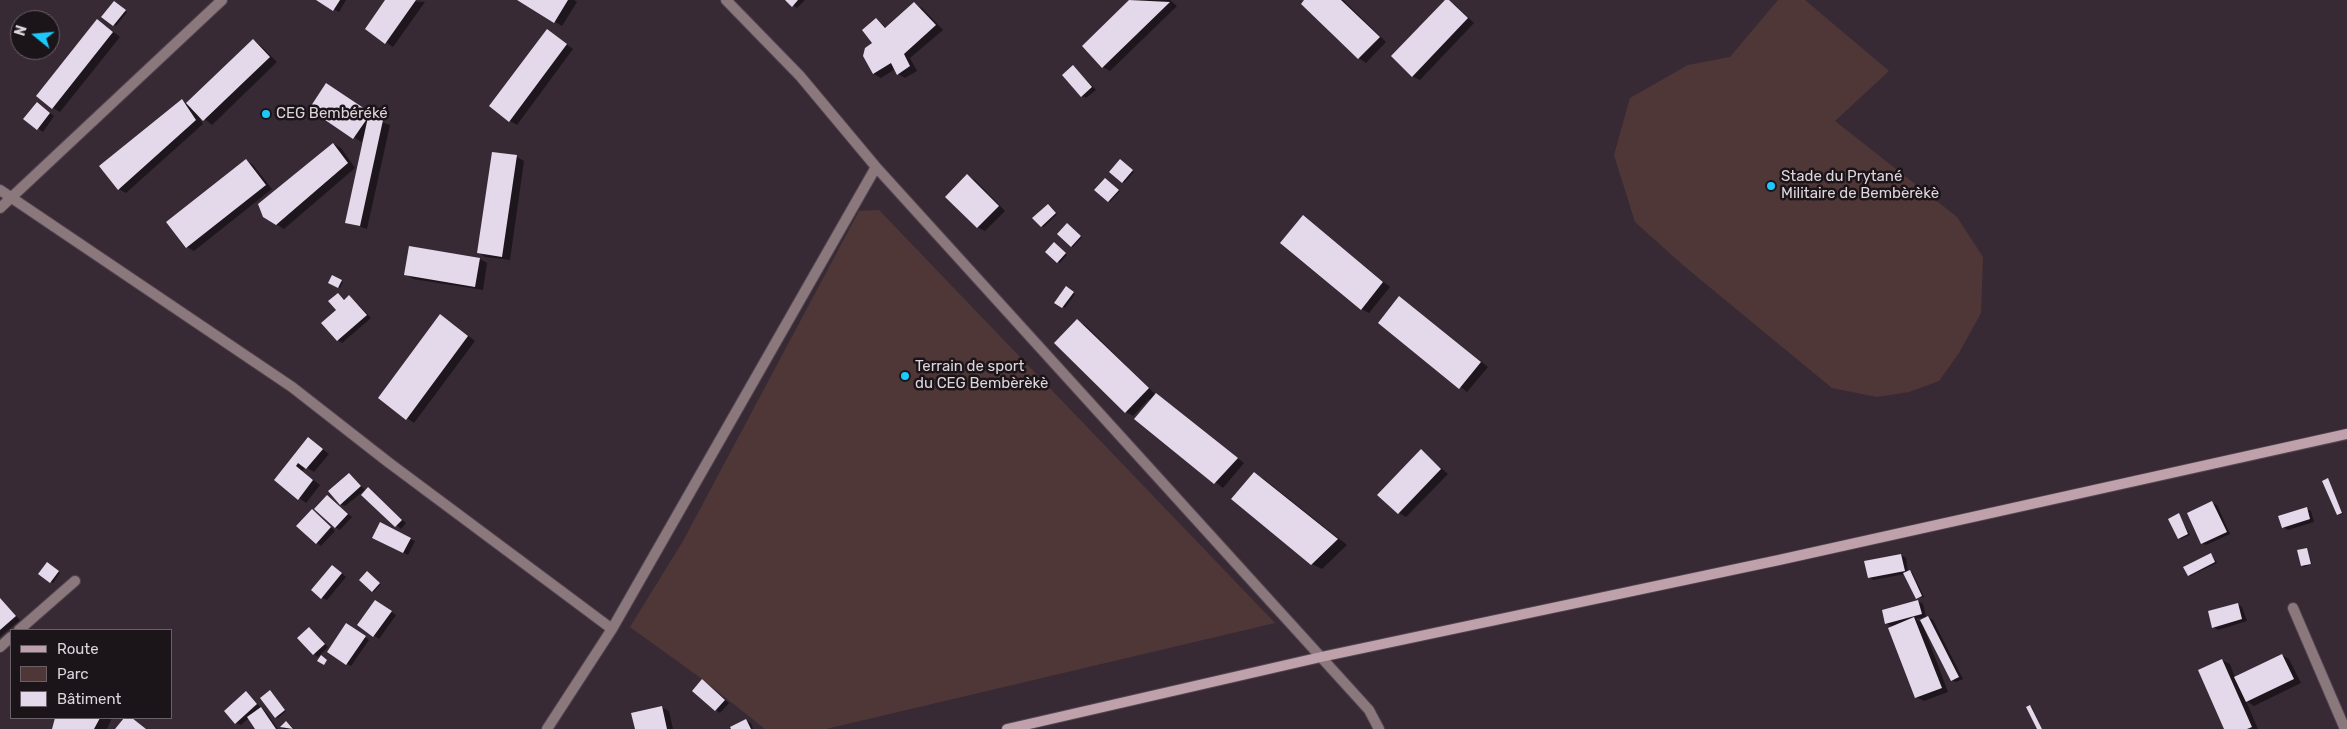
<!DOCTYPE html>
<meta charset="utf-8">
<style>
body{margin:0}
#map{position:relative;width:2347px;height:729px;overflow:hidden;background:#382a35;font-family:Rubik,sans-serif}
canvas{display:block}
.legend{position:absolute;left:10px;top:629px;width:162px;height:90px;box-sizing:border-box;background:#1b151a;border:1px solid #696167;margin:0;padding:6px 9px;list-style:none;font-size:15px;color:#ded4db}
.legend li{display:flex;align-items:center;gap:10px;height:25px}
.legend b{width:25px;border:1px solid #696167}
.north{position:absolute;left:10px;top:10px;width:50px;height:50px;box-sizing:border-box;background:#1b151a;border:1px solid #696167;border-radius:50%;rotate:287deg;font-size:14px;font-weight:700;line-height:20px;text-align:center;color:#ded4db}
.north::after{content:'';display:block;margin:auto;width:18px;height:22px;background:#1bc9fc;clip-path:polygon(50% 0,100% 100%,50% 72%,0 100%)}
</style>
<div id="map">
<canvas width="2347" height="729"></canvas>
<ul class="legend">
<li><b style="height:6px;background:#bea1aa"></b>Route</li>
<li><b style="height:14px;background:#4f3737"></b>Parc</li>
<li><b style="height:14px;background:#e4d8eb"></b>Bâtiment</li>
</ul>
<div class="north">N</div>
</div>
<script>
const ctx = document.querySelector('canvas').getContext('2d');
ctx.lineJoin = 'round';
function fillPath(path, color) { ctx.fillStyle = color; ctx.fill(path, 'evenodd'); }
function trace(path, color, width, dash) { ctx.strokeStyle = color; ctx.lineWidth = width; ctx.lineCap = dash ? 'butt' : 'round'; ctx.setLineDash(dash || []); ctx.stroke(path); }
function drawText(font, color, halo, rows, align = 'center') {
  ctx.font = font + ' Rubik,sans-serif'; ctx.lineWidth = 5; ctx.setLineDash([]); ctx.textBaseline = 'middle'; ctx.strokeStyle = halo; ctx.fillStyle = color; for (const [text, x, y, turn = 0] of rows) {
    ctx.save(); ctx.translate(x, y); ctx.rotate((+turn || 0) * Math.PI / 180); ctx.textAlign = isNaN(turn) ? turn : align; if (halo) ctx.strokeText(text, 0, 0); ctx.fillText(text, 0, 0); ctx.restore();
  }
}
fillPath(new Path2D(`
 M 1778,0 L 1805,0 L 1889,71 L 1835,121 L 1957,217 L 1983,257 L 1981,313 L 1959,353 L 1939,381 L 1909,392 L 1877,397 L 1832,388 L 1684,266 L 1635,222 L 1614,155 L 1630,98 L 1688,65 L 1730,57 Z
 M 879,210 L 1275,623 L 826,729 L 765,729 L 702,679 L 630,627 L 683,541 L 859,211 Z`), '#4f3737');
fillPath(new Path2D(`
 M 318,0 L 346,0 L 339,12 Z
 M 386,0 L 425,2 L 393,47 L 367,29 Z
 M 519,0 L 574,0 L 577,2 L 562,26 Z
 M 787,0 L 805,0 L 797,8 Z
 M 1130,0 L 1170,0 L 1177,6 L 1110,71 L 1103,67 L 1084,46 Z
 M 1306,0 L 1343,0 L 1386,42 L 1366,63 L 1359,58 L 1302,3 Z
 M 1446,0 L 1454,4 L 1474,23 L 1420,80 L 1412,76 Z
 M 116,4 L 127,12 L 116,26 L 103,17 Z
 M 914,4 L 922,8 L 943,30 L 910,58 L 917,71 L 905,78 L 898,74 L 895,69 L 881,78 L 874,74 L 876,19 L 887,28 Z
 M 105,25 L 120,37 L 60,112 L 53,108 Z
 M 554,35 L 573,49 L 517,125 L 510,121 Z
 M 253,40 L 260,45 L 277,62 L 212,125 L 196,112 L 203,124 L 126,193 L 119,189 L 182,101 L 187,104 Z
 M 1074,67 L 1096,90 L 1086,98 L 1082,96 Z
 M 334,89 L 377,118 L 376,120 L 390,125 L 367,229 L 347,222 L 365,136 L 361,142 L 311,108 Z
 M 41,106 L 54,116 L 43,132 L 25,119 Z
 M 334,144 L 341,148 L 355,168 L 284,229 L 276,224 Z
 M 493,153 L 517,157 L 524,161 L 510,260 L 485,257 L 478,252 Z
 M 246,160 L 253,165 L 272,189 L 194,251 L 187,247 Z
 M 1122,162 L 1134,172 L 1124,183 L 1122,182 Z
 M 968,176 L 975,180 L 1005,211 L 985,231 L 977,227 Z
 M 1107,180 L 1120,191 L 1110,202 L 1109,201 Z
 M 1050,206 L 1057,214 L 1044,227 L 1042,226 Z
 M 1303,217 L 1390,287 L 1369,313 L 1361,309 Z
 M 1069,226 L 1082,237 L 1073,247 L 1071,246 Z
 M 1056,244 L 1067,255 L 1060,263 L 1047,252 Z
 M 410,248 L 480,259 L 487,263 L 483,290 L 413,279 L 406,274 Z
 M 332,277 L 343,282 L 340,288 L 329,283 Z
 M 1066,288 L 1075,294 L 1065,308 L 1056,302 Z
 M 338,294 L 345,300 L 349,297 L 354,300 L 371,318 L 342,343 L 338,340 Z
 M 1400,298 L 1488,367 L 1467,392 L 1380,323 Z
 M 448,320 L 475,341 L 414,423 L 407,418 Z
 M 1077,321 L 1085,325 L 1155,394 L 1244,463 L 1223,488 L 1136,419 L 1151,401 L 1149,399 L 1133,416 L 1126,412 L 1055,343 Z
 M 315,443 L 329,454 L 314,472 L 306,467 L 302,471 L 320,485 L 306,503 L 275,480 Z
 M 1421,451 L 1448,474 L 1406,517 L 1399,513 Z
 M 349,474 L 365,490 L 345,506 L 340,504 Z
 M 1254,474 L 1264,479 L 1347,545 L 1322,569 L 1312,564 Z
 M 2327,480 L 2343,514 L 2340,515 L 2338,514 Z
 M 369,489 L 406,523 L 401,529 L 363,495 Z
 M 327,496 L 352,517 L 340,530 L 335,527 Z
 M 2212,503 L 2217,505 L 2230,534 L 2206,545 L 2202,543 Z
 M 2307,509 L 2311,511 L 2314,522 L 2288,530 L 2283,527 Z
 M 316,513 L 335,531 L 321,546 L 317,543 Z
 M 2179,515 L 2190,535 L 2181,539 L 2179,538 Z
 M 410,539 L 415,541 L 408,555 L 378,540 Z
 M 2307,549 L 2312,564 L 2304,567 L 2302,565 Z
 M 2211,554 L 2217,563 L 2190,576 L 2188,575 Z
 M 1901,555 L 1906,558 L 1908,572 L 1912,572 L 1924,597 L 1917,598 L 1905,574 L 1873,580 L 1869,577 Z
 M 47,563 L 60,573 L 53,583 L 39,574 Z
 M 337,569 L 346,577 L 327,600 L 322,598 Z
 M 369,574 L 381,584 L 374,592 L 372,591 Z
 M 1,600 L 20,620 L 0,637 L 0,601 Z
 M 1918,601 L 1923,604 L 1926,617 L 1916,619 L 1923,624 L 1928,617 L 1933,620 L 1963,679 L 1956,682 L 1952,680 L 1925,627 L 1924,628 L 1948,692 L 1924,701 L 1916,697 L 1893,627 L 1886,623 Z
 M 380,604 L 396,615 L 379,639 L 359,625 Z
 M 2238,604 L 2242,607 L 2247,621 L 2218,630 L 2213,627 Z
 M 351,627 L 369,640 L 351,666 L 347,664 Z
 M 309,628 L 328,647 L 318,657 L 314,654 Z
 M 2282,655 L 2289,659 L 2301,683 L 2254,706 L 2246,701 L 2258,729 L 2226,729 L 2222,660 L 2230,664 L 2235,678 Z
 M 706,683 L 729,703 L 720,713 L 716,710 Z
 M 246,693 L 265,711 L 278,729 L 257,729 L 249,718 L 241,725 L 236,723 Z
 M 272,693 L 286,711 L 278,718 L 276,717 Z
 M 2030,706 L 2032,707 L 2042,729 L 2038,729 Z
 M 661,707 L 669,711 L 673,729 L 636,729 Z
 M 57,718 L 112,718 L 107,729 L 52,729 Z
 M 746,721 L 751,723 L 753,729 L 733,729 Z
 M 286,723 L 291,726 L 294,729 L 283,729 L 282,727 Z`), '#0007');
fillPath(new Path2D(`
 M 316,0 L 340,0 L 333,11 Z
 M 385,0 L 416,0 L 385,44 L 365,29 Z
 M 517,0 L 568,0 L 554,23 Z
 M 785,0 L 798,0 L 792,7 Z
 M 1129,0 L 1170,2 L 1102,68 L 1082,46 Z
 M 1304,0 L 1341,0 L 1380,37 L 1358,59 L 1301,4 Z
 M 1445,0 L 1449,0 L 1468,18 L 1412,77 L 1391,56 Z
 M 114,1 L 126,10 L 113,26 L 101,17 Z
 M 914,2 L 936,25 L 904,54 L 910,66 L 897,75 L 891,63 L 873,74 L 863,56 L 865,48 L 872,43 L 862,30 L 876,18 L 885,28 Z
 M 97,19 L 113,32 L 52,109 L 36,96 Z
 M 547,29 L 567,44 L 509,122 L 489,106 Z
 M 253,39 L 270,57 L 203,121 L 186,103 Z
 M 1073,65 L 1092,87 L 1081,97 L 1062,75 Z
 M 326,83 L 371,113 L 353,139 L 309,109 Z
 M 182,99 L 196,120 L 118,190 L 99,166 Z
 M 37,102 L 50,113 L 37,130 L 23,119 Z
 M 368,117 L 383,120 L 360,226 L 345,223 Z
 M 333,143 L 348,163 L 276,225 L 263,217 L 258,204 Z
 M 492,152 L 517,155 L 502,257 L 477,253 Z
 M 246,159 L 266,185 L 186,248 L 166,222 Z
 M 1120,159 L 1133,170 L 1122,183 L 1109,172 Z
 M 967,174 L 999,206 L 977,228 L 945,197 Z
 M 1105,178 L 1119,190 L 1108,202 L 1094,190 Z
 M 1048,204 L 1056,213 L 1041,227 L 1032,218 Z
 M 1303,215 L 1383,282 L 1361,310 L 1280,243 Z
 M 1067,223 L 1081,236 L 1071,247 L 1057,234 Z
 M 1054,242 L 1066,253 L 1057,263 L 1045,252 Z
 M 409,246 L 480,258 L 475,287 L 404,275 Z
 M 332,275 L 342,280 L 338,288 L 328,283 Z
 M 1066,286 L 1074,292 L 1062,308 L 1054,303 Z
 M 338,293 L 344,300 L 349,295 L 367,315 L 337,341 L 321,323 L 336,310 L 328,301 Z
 M 1399,296 L 1481,362 L 1459,389 L 1378,323 Z
 M 440,314 L 468,336 L 406,420 L 378,398 Z
 M 1077,319 L 1149,388 L 1125,413 L 1054,343 Z
 M 1156,393 L 1238,458 L 1214,484 L 1134,419 Z
 M 308,437 L 323,449 L 306,469 L 298,463 L 296,466 L 313,480 L 298,500 L 274,480 Z
 M 1421,449 L 1441,469 L 1398,514 L 1377,495 Z
 M 1254,472 L 1338,539 L 1311,565 L 1231,499 Z
 M 349,473 L 361,486 L 340,505 L 328,491 Z
 M 2328,478 L 2342,513 L 2337,515 L 2322,481 Z
 M 368,487 L 402,520 L 395,527 L 361,495 Z
 M 327,495 L 348,514 L 335,528 L 314,509 Z
 M 2212,501 L 2227,532 L 2201,544 L 2187,513 Z
 M 2307,507 L 2310,519 L 2282,528 L 2278,516 Z
 M 312,509 L 331,527 L 316,544 L 296,526 Z
 M 2179,513 L 2188,534 L 2178,539 L 2168,519 Z
 M 380,522 L 411,538 L 403,553 L 372,538 Z
 M 2307,548 L 2311,564 L 2301,566 L 2297,550 Z
 M 2211,553 L 2215,562 L 2188,576 L 2183,567 Z
 M 1901,554 L 1905,571 L 1868,578 L 1864,561 Z
 M 47,562 L 59,571 L 50,583 L 38,574 Z
 M 332,565 L 342,573 L 321,599 L 311,590 Z
 M 1910,570 L 1922,596 L 1916,599 L 1903,573 Z
 M 367,571 L 380,583 L 372,592 L 359,580 Z
 M 0,598 L 16,616 L 0,630 Z
 M 375,600 L 392,611 L 373,637 L 357,625 Z
 M 1918,600 L 1922,614 L 1885,624 L 1882,610 Z
 M 2238,603 L 2242,619 L 2212,628 L 2208,611 Z
 M 1928,616 L 1959,677 L 1951,681 L 1920,620 Z
 M 1914,617 L 1942,688 L 1915,698 L 1888,628 Z
 M 346,623 L 366,636 L 346,665 L 327,652 Z
 M 309,627 L 325,644 L 313,655 L 297,638 Z
 M 2282,654 L 2294,679 L 2246,702 L 2234,677 Z
 M 321,655 L 327,660 L 324,665 L 317,661 Z
 M 2222,659 L 2252,727 L 2247,729 L 2224,729 L 2198,670 Z
 M 702,679 L 725,700 L 715,711 L 692,691 Z
 M 270,690 L 285,710 L 275,718 L 260,698 Z
 M 246,691 L 257,704 L 235,724 L 224,711 Z
 M 2030,705 L 2042,729 L 2037,729 L 2026,707 Z
 M 662,706 L 667,729 L 635,729 L 631,713 Z
 M 261,707 L 276,729 L 255,729 L 247,717 Z
 M 55,718 L 100,718 L 94,729 L 52,729 Z
 M 124,718 L 132,718 L 146,729 L 115,729 Z
 M 746,719 L 751,729 L 731,729 L 730,727 Z
 M 286,721 L 293,729 L 280,727 Z`), '#e4d8eb');
const minor = new Path2D(`
 M 726,0 L 800,76 L 876,167 L 1369,710 L 1379,729
 M 0,190 L 292,387 L 388,462 L 612,629
 M 0,208 L 222,0
 M 2293,608 L 2345,729
 M 19,630 L 75,581
 M 0,647 L 11,637
 M 547,729 L 612,629 L 876,167`);
const secondary = new Path2D(`
 M 1007,729 L 1321,657 L 1779,560 L 2347,434`);
trace(minor, '#534550', 12);
trace(secondary, '#534550', 12);
trace(minor, '#8a787d', 10);
trace(secondary, '#bea1aa', 10);
for (const [x, y, r, color] of [
 [266,114,5,"#1bc9fc"],
 [1771,186,5,"#1bc9fc"],
 [905,376,5,"#1bc9fc"]
]) { const dot = new Path2D(); dot.arc(x, y, r, 0, 2 * Math.PI); ctx.fillStyle = color; ctx.fill(dot); trace(dot, '#1b151a', 2); }
drawText('15px', '#ded4db', '#1b151a', [
 ["CEG Bembéréké",276,114],
 ["Stade du Prytané",1781,177],
 ["Militaire de Bembèrèkè",1781,194],
 ["Terrain de sport",915,367],
 ["du CEG Bembèrèkè",915,384]
], 'left');
</script>
